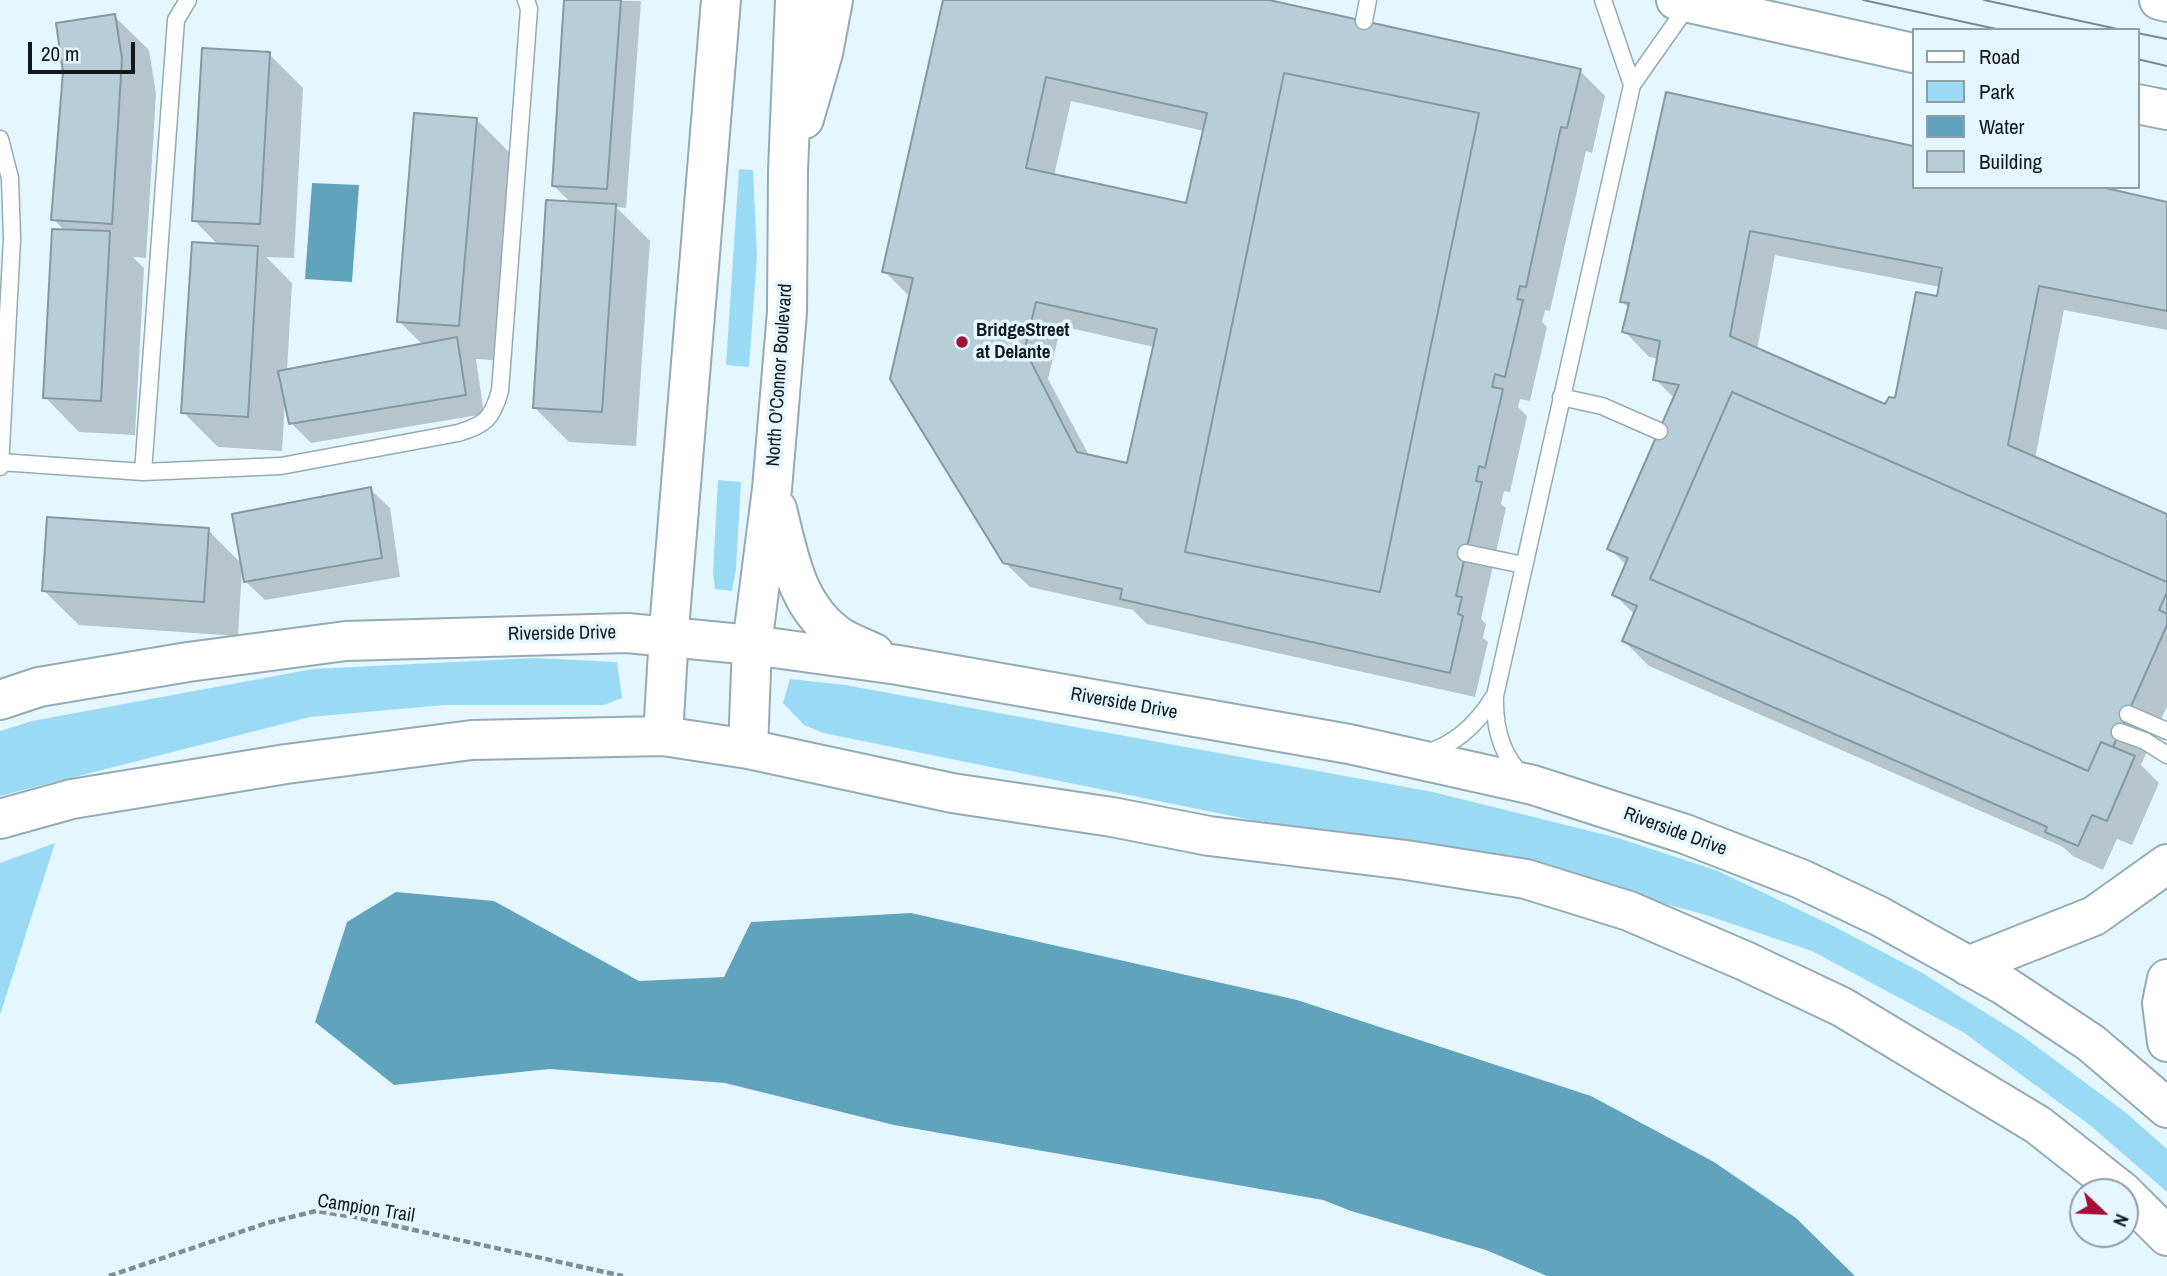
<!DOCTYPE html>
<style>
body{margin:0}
#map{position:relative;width:2167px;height:1276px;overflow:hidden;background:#e4f7ff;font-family:"Archivo Narrow",sans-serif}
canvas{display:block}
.legend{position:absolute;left:1912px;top:28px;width:228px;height:161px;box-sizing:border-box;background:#e4f7ff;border:2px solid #909ea5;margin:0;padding:9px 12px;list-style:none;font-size:21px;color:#11191d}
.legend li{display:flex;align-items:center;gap:14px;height:35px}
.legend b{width:35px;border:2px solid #909ea5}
.north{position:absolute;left:2069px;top:1178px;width:70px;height:70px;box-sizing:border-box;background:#e4f7ff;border:2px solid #909ea5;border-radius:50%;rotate:113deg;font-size:19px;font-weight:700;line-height:28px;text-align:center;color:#11191d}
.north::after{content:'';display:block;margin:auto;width:24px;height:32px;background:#a70e34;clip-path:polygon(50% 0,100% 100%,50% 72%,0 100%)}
.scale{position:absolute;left:28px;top:42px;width:107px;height:32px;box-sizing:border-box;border:4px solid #11191d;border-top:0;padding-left:9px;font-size:21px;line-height:24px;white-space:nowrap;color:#11191d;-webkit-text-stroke:5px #e4f7ff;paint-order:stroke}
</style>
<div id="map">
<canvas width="2167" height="1276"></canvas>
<ul class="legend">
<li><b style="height:9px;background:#fff"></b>Road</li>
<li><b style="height:19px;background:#9adaf5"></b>Park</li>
<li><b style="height:19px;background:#61a2bd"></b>Water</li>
<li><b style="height:19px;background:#b7ced8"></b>Building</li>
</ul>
<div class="north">N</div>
<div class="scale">20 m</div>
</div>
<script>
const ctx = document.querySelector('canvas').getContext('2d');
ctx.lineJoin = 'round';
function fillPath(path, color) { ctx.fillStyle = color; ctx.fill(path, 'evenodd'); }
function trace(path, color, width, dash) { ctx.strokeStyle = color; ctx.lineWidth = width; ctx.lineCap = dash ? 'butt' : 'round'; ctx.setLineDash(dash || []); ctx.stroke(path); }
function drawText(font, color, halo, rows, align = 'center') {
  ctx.font = font + ' "Archivo Narrow",sans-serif'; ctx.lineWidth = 7; ctx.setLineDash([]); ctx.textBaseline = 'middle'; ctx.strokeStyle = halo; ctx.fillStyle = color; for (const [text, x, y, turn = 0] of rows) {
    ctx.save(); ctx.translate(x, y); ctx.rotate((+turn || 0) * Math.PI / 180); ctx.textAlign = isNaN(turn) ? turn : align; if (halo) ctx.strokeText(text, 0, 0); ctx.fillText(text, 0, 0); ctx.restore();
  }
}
fillPath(new Path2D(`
 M 739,169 L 753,170 L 757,257 L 749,367 L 726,365 Z
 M 718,480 L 741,482 L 736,569 L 732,591 L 715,589 L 713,573 Z
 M 534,658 L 617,662 L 622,698 L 604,705 L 444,705 L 310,717 L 0,796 L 0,731 L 32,721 L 313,669 Z
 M 790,679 L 845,685 L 1433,792 L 1618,838 L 1718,871 L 1833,926 L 1919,971 L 2021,1035 L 2125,1112 L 2167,1149 L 2167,1192 L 2091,1126 L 1963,1032 L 1812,951 L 1703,914 L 1554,874 L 1437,848 L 1252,820 L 823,733 L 804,725 L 783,703 Z
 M 55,843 L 0,1015 L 0,863 Z`), '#9adaf5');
fillPath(new Path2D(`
 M 312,183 L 359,185 L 352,282 L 305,279 Z
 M 396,892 L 494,901 L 639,981 L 724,977 L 751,922 L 911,913 L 1297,1000 L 1591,1096 L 1714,1162 L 1796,1218 L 1855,1276 L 1547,1276 L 1486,1250 L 1351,1211 L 1323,1200 L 894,1125 L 725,1083 L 550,1069 L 394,1085 L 315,1022 L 347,922 Z`), '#61a2bd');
fillPath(new Path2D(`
 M 565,0 L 641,1 L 626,208 L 616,207 L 650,241 L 636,446 L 569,442 L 534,407 L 571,203 L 553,185 Z
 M 945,0 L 1261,0 L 1580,71 L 1605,96 L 1592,153 L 1586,151 L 1550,311 L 1545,310 L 1542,322 L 1547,327 L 1530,401 L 1520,399 L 1518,407 L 1527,416 L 1510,492 L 1504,491 L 1501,504 L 1506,508 L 1481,619 L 1486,624 L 1483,638 L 1488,642 L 1475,697 L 1147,624 L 1133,610 L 1030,587 L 1004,562 L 910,297 L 884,271 ZM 1071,101 L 1204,131 L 1188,205 L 1054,176 ZM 1061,326 L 1154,347 L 1128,465 L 1090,457 L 1048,379 Z
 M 114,16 L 149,50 L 156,94 L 146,258 L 133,257 L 144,268 L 135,435 L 79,432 L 45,397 L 65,231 L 53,219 Z
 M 269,54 L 303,88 L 294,258 L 266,257 L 292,283 L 287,371 L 423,345 L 399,321 L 476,119 L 511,154 L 493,360 L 476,359 L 484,414 L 311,443 L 291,423 L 285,400 L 282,451 L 218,447 L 183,412 L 219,246 L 194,220 Z
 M 1668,94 L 1913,148 L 1913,187 L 2167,204 L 2167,330 L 2064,310 L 2035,459 L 2167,516 L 2167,706 L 2141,765 L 2159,783 L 2132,845 L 2117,839 L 2103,870 L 2073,856 L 2063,847 L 1649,666 L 1624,641 L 1635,615 L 1614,594 L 1627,566 L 1609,548 L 1675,399 L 1655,379 L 1659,359 L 1649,357 L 1624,331 L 1629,309 L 1622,301 ZM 1775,255 L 1940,287 L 1938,298 L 1896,401 L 1886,406 L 1757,350 Z
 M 370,489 L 390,508 L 400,577 L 265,600 L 245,581 L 242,570 L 238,636 L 79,625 L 44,591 L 208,530 L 243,565 Z`), '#0003');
const building = new Path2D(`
 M 564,0 L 621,0 L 607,189 L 552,186 Z
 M 943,0 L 1269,0 L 1581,69 L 1567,128 L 1561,127 L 1526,287 L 1520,286 L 1517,299 L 1523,300 L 1505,377 L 1495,374 L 1492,387 L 1503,389 L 1485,468 L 1479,466 L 1476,481 L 1482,482 L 1456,596 L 1462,597 L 1458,614 L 1463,616 L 1450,673 L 1120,599 L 1122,589 L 1003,563 L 890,379 L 913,278 L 882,272 ZM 1284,73 L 1479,113 L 1380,592 L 1185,552 ZM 1046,77 L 1207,113 L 1186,203 L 1026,168 ZM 1036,302 L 1157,329 L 1127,463 L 1077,452 L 1028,356 L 1023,356 Z
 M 115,14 L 122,58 L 112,224 L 51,220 L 63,72 L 56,23 Z
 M 202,48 L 270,52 L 260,224 L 192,221 Z
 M 1284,73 L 1479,113 L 1380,592 L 1185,552 Z
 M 1666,92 L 1913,146 L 1913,187 L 2101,187 L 2167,202 L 2167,311 L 2039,286 L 2008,445 L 2167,514 L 2167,582 L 1732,392 L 1650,579 L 2088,771 L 2101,742 L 2135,756 L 2107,821 L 2092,815 L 2078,846 L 2045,832 L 2047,827 L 1622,641 L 1637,606 L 1612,595 L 1628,558 L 1607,549 L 1679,385 L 1653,380 L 1660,341 L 1622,332 L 1629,303 L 1620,302 ZM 1750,231 L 1942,268 L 1937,296 L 1916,292 L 1895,398 L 1889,397 L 1885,404 L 1730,336 Z
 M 414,113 L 477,118 L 459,326 L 397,322 Z
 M 546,200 L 616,204 L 602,412 L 533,408 Z
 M 52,229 L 110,231 L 101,401 L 43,398 Z
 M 192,242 L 258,246 L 248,417 L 181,413 Z
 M 457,337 L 466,395 L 289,424 L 278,371 Z
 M 1732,392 L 2167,582 L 2167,592 L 2159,610 L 2167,614 L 2167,625 L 2113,747 L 2101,742 L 2088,771 L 1650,579 Z
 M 371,487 L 382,558 L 244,582 L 232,514 Z
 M 47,517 L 209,528 L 204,602 L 42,591 Z
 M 2167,592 L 2167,614 L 2159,610 Z`);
fillPath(building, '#b7ced8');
trace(building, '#8399a2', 2);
const lane = new Path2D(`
 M 1603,0 L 1632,85
 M 1364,21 L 1368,0
 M 0,139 L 10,178 L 12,239 L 0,467
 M 1561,397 L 1602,406 L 1659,431
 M 0,462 L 143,472 L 281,466 L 458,433 C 485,425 492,419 500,391 L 529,9 L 526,0
 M 143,472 L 176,20 L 188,0
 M 1466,553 L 1523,565
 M 2128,714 L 2167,731
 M 2120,732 L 2145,741 L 2167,755
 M 1426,753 C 1456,744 1477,724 1493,698
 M 1523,776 C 1501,755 1494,727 1495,696 L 1632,85 L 1689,4`);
const secondary = new Path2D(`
 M 1676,0 L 1913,53
 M 2159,0 L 2167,2
 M 2137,104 L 2167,110
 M 804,119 L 823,53 L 833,0
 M 777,509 C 789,556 796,607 840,637 C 850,643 863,648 874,653
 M 0,700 L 39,687 L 188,662 L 346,641 L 627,633 L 752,645 L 898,665 L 1349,744 L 1533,785 L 1685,834 L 1801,879 L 1879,916 L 2005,986 L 2091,1043 L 2167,1108
 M 663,736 L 670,617 L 721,0
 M 748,749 L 752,645 L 772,489 L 787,312 L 788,171 L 795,0
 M 0,819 L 72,799 L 286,764 L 472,740 L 663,736 L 748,749 L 952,793 L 1112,817 L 1209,836 L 1406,860 L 1526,879 L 1629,911 L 1745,961 L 1842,1007 L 2038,1125 L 2123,1192
 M 1968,966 L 2094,916 L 2167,864
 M 2167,979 L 2162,1003 L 2167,1042
 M 2125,1194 L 2167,1236`);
trace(lane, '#95aab4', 19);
trace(secondary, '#95aab4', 42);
trace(new Path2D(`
 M 109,1276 L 267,1223 L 316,1211 L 355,1217 L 623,1276`), '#808e94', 4.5, [7, 3.5]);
trace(lane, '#fff', 16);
trace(secondary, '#fff', 38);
trace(new Path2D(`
 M 1863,0 L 2001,30
 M 1984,0 L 2122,30
 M 2137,33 L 2167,39
 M 2137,59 L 2167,66`), '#7b898f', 2);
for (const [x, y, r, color] of [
 [962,342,7,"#a70e34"]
]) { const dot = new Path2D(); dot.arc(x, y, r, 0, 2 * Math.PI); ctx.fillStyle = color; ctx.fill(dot); trace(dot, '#e4f7ff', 2.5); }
drawText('bold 19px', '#11191d', '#e4f7ff', [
 ["BridgeStreet",976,331],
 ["at Delante",976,353]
], 'left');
drawText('19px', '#11191d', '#e4f7ff', [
 ["North O'Connor Boulevard",780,375,-86],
 ["Riverside Drive",562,634,-1],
 ["Riverside Drive",1124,704,10],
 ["Riverside Drive",1675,832,20],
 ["Campion Trail",366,1209,9]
]);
</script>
